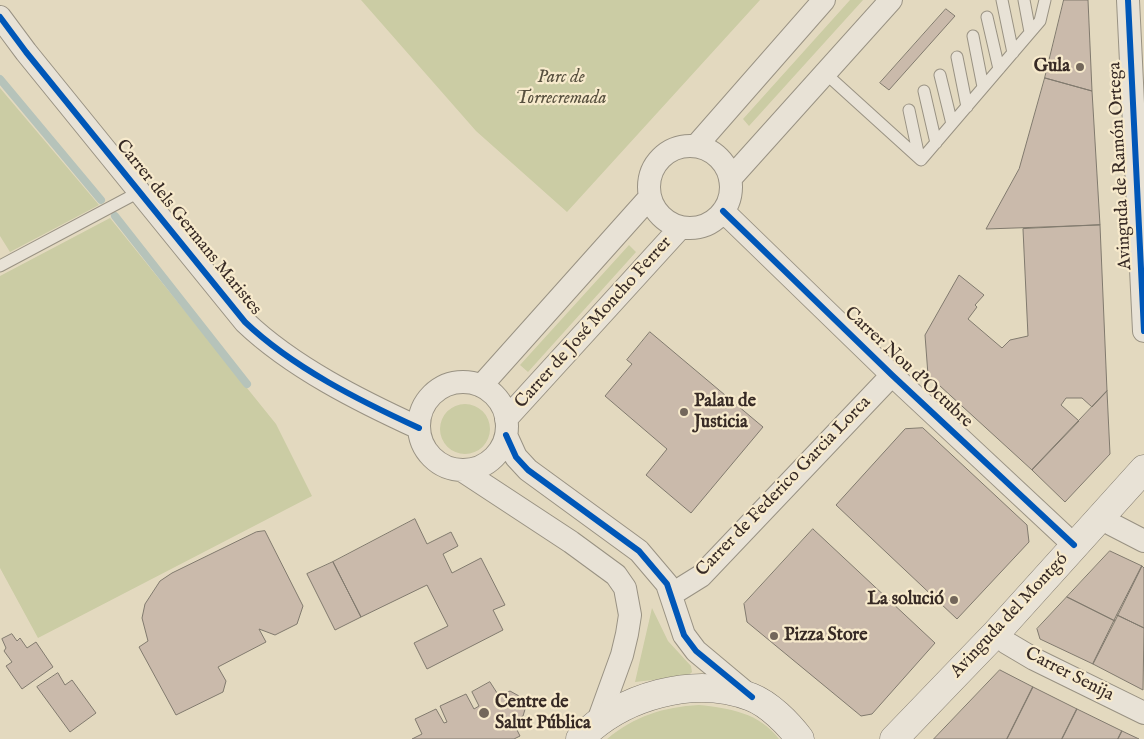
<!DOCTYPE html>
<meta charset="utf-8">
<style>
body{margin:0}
canvas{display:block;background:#e3d9bf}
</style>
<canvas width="1144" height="739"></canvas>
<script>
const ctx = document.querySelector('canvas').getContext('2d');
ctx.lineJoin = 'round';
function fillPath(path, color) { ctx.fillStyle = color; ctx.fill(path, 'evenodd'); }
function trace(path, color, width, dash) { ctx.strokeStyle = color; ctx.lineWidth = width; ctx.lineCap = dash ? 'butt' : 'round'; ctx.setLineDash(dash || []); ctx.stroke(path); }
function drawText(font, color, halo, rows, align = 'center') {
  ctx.font = font + ' "IM FELL English",serif'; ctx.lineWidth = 4.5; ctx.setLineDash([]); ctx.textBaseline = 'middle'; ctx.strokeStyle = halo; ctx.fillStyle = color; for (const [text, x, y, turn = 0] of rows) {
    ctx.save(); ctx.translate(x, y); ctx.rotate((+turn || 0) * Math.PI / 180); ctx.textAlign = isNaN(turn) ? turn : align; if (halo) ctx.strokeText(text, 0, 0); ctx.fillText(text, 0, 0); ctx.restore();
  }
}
fillPath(new Path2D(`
 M 361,0 L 760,0 L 567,212 L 476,131 Z
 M 850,0 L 863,0 L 749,126 L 743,119 Z
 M 0,88 L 99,205 L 10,252 L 0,236 Z
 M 110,218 L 276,424 L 312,496 L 38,638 L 0,568 L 0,276 Z
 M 629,245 L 636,252 L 528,372 L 520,365 Z
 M440 429a25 25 0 1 1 50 0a25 25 0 1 1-50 0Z
 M 652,608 L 668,641 L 691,666 L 692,672 L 688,676 L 635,682 Z
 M 699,705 C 729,708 760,713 779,739 L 607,739 C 635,716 663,707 699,705 Z`), '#cbcca4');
trace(new Path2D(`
 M 0,79 L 101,200
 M 115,216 L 247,384`), '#b6c3ba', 8);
const building = new Path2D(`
 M 1064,0 L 1088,0 L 1092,91 L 1045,78 Z
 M 946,9 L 955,16 L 889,90 L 880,83 Z
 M 1045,78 L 1092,91 L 1100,225 L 986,229 L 1019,169 Z
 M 1100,225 L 1107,391 L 1092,407 L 1082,398 L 1066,398 L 1061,405 L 1079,421 L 1032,470 L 928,375 L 925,335 L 959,275 L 984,295 L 975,305 L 977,307 L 968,319 L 1002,348 L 1010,340 L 1028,336 L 1023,229 Z
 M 650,332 L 763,427 L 691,513 L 646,475 L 667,449 L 605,396 L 632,364 L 627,360 Z
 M 1107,391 L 1110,454 L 1065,502 L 1032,470 Z
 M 923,428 L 1027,525 L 1029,542 L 957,619 L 836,505 L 905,429 Z
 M 415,519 L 427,544 L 451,532 L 458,546 L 443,554 L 452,573 L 481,558 L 505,605 L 493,610 L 503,630 L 427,669 L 414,643 L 448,626 L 427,585 L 361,617 L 333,562 Z
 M 813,529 L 935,643 L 872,714 L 861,716 L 747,622 L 744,604 Z
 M 265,531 L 303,606 L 297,624 L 275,635 L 259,629 L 266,642 L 218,667 L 226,681 L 223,692 L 176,715 L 139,647 L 148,641 L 142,618 L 145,604 L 160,581 L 172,573 L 256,532 Z
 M 1110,551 L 1142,566 L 1115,621 L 1067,597 Z
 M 333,562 L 361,617 L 335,630 L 307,574 Z
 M 1142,566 L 1144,568 L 1144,628 L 1117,615 Z
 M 1067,597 L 1115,621 L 1093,664 L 1040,639 L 1037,629 Z
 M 1117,615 L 1144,628 L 1143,690 L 1093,664 Z
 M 12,634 L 17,641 L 20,638 L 27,648 L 36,642 L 53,667 L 22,689 L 6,666 L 12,662 L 4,651 L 6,648 L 2,639 Z
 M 1000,670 L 1033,687 L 1007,739 L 934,739 Z
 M 58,673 L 65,685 L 72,680 L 96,713 L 70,732 L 37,687 Z
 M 490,682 L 499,696 L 510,691 L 519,696 L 526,706 L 523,716 L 513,722 L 520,736 L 514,739 L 412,739 L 422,734 L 415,719 L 436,709 L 444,723 L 447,722 L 440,706 L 466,694 L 474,709 L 479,706 L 472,692 Z
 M 1033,687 L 1077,709 L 1062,739 L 1007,739 Z
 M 1077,709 L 1122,731 L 1118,739 L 1062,739 Z
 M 1122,731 L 1139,739 L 1118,739 Z`);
fillPath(building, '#cabaab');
trace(building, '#817a6e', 1);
const lane = new Path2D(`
 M 1002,0 L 1013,53
 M 1024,0 L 1030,32
 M 987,17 L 999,69
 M 973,36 L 983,87
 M 957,57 L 967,107
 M 825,73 L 921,160 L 1040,21 L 1045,0
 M 940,75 L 952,124
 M 924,91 L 936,143
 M 909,110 L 919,157
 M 0,266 L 139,192`);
const street = new Path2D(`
 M 1128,0 L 1144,331
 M 0,17 L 26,52 L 245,322 C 292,367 360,401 419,428
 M 696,146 L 824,0
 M649 187a41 41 0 1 1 82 0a41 41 0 1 1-82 0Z
 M 730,179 L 891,0
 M 723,211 L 892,375 L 1074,545
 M419 426a44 44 0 1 1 88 0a44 44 0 1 1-88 0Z
 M 481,386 L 650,197
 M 506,419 L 681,227
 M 506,435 L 516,457 L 528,470 L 639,551 L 667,584 L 684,635 L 696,651 L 751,697
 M 463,471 L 571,542 L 616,575 L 625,588 L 630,615 L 627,634 L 622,655 L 597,724
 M 1102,515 L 1111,524 L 1144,541
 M 672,594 L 701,576 L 892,375
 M 997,632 L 1007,643 L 1034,659 L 1144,713`);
const secondary = new Path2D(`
 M 580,739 C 621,696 694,675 751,697 C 769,704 788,723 800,739
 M 894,739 L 997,632 L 1144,469`);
trace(lane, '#999283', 13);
trace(street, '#999283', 24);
trace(secondary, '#817a6e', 29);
trace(lane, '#e8e2d6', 11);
trace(street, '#e8e2d6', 22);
trace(secondary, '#e8e2d6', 28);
trace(new Path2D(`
 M 1128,0 L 1144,331
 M 0,17 L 26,52 L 245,322 C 292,367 360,401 419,428
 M 723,211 L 892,375 L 1074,545
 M 506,435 L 516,457 L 528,470 L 639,551 L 667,584 L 684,635 L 696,651 L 752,697`), '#0057b8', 6);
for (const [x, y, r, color] of [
 [1080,67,5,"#73675b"],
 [684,412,5,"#73675b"],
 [954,600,5,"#73675b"],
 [774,636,5,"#73675b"],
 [484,713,6,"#73675b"]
]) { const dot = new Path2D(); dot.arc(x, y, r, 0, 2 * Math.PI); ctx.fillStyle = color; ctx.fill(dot); trace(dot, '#f7eacc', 2); }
drawText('bold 18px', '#372a25', '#f7eacc', [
 ["Gula",1070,67,"right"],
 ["Palau de",694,402],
 ["Justicia",694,423],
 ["La solució",944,600,"right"],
 ["Pizza Store",784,636],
 ["Centre de",495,703],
 ["Salut Pública",495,724]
], 'left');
drawText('italic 18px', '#57503f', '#f7eacc', [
 ["Parc de",561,78],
 ["Torrecremada",561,99]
]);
drawText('18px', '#372a25', '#f7eacc', [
 ["Avinguda de Ramón Ortega",1121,166,-93],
 ["Carrer dels Germans Maristes",188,228,51],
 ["Carrer de José Moncho Ferrer",594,323,-48],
 ["Carrer Nou d’Octubre",908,368,43],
 ["Carrer de Federico Garcia Lorca",784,487,-46],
 ["Avinguda del Montgó",1010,616,-47],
 ["Carrer Senija",1069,675,27]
]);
</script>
